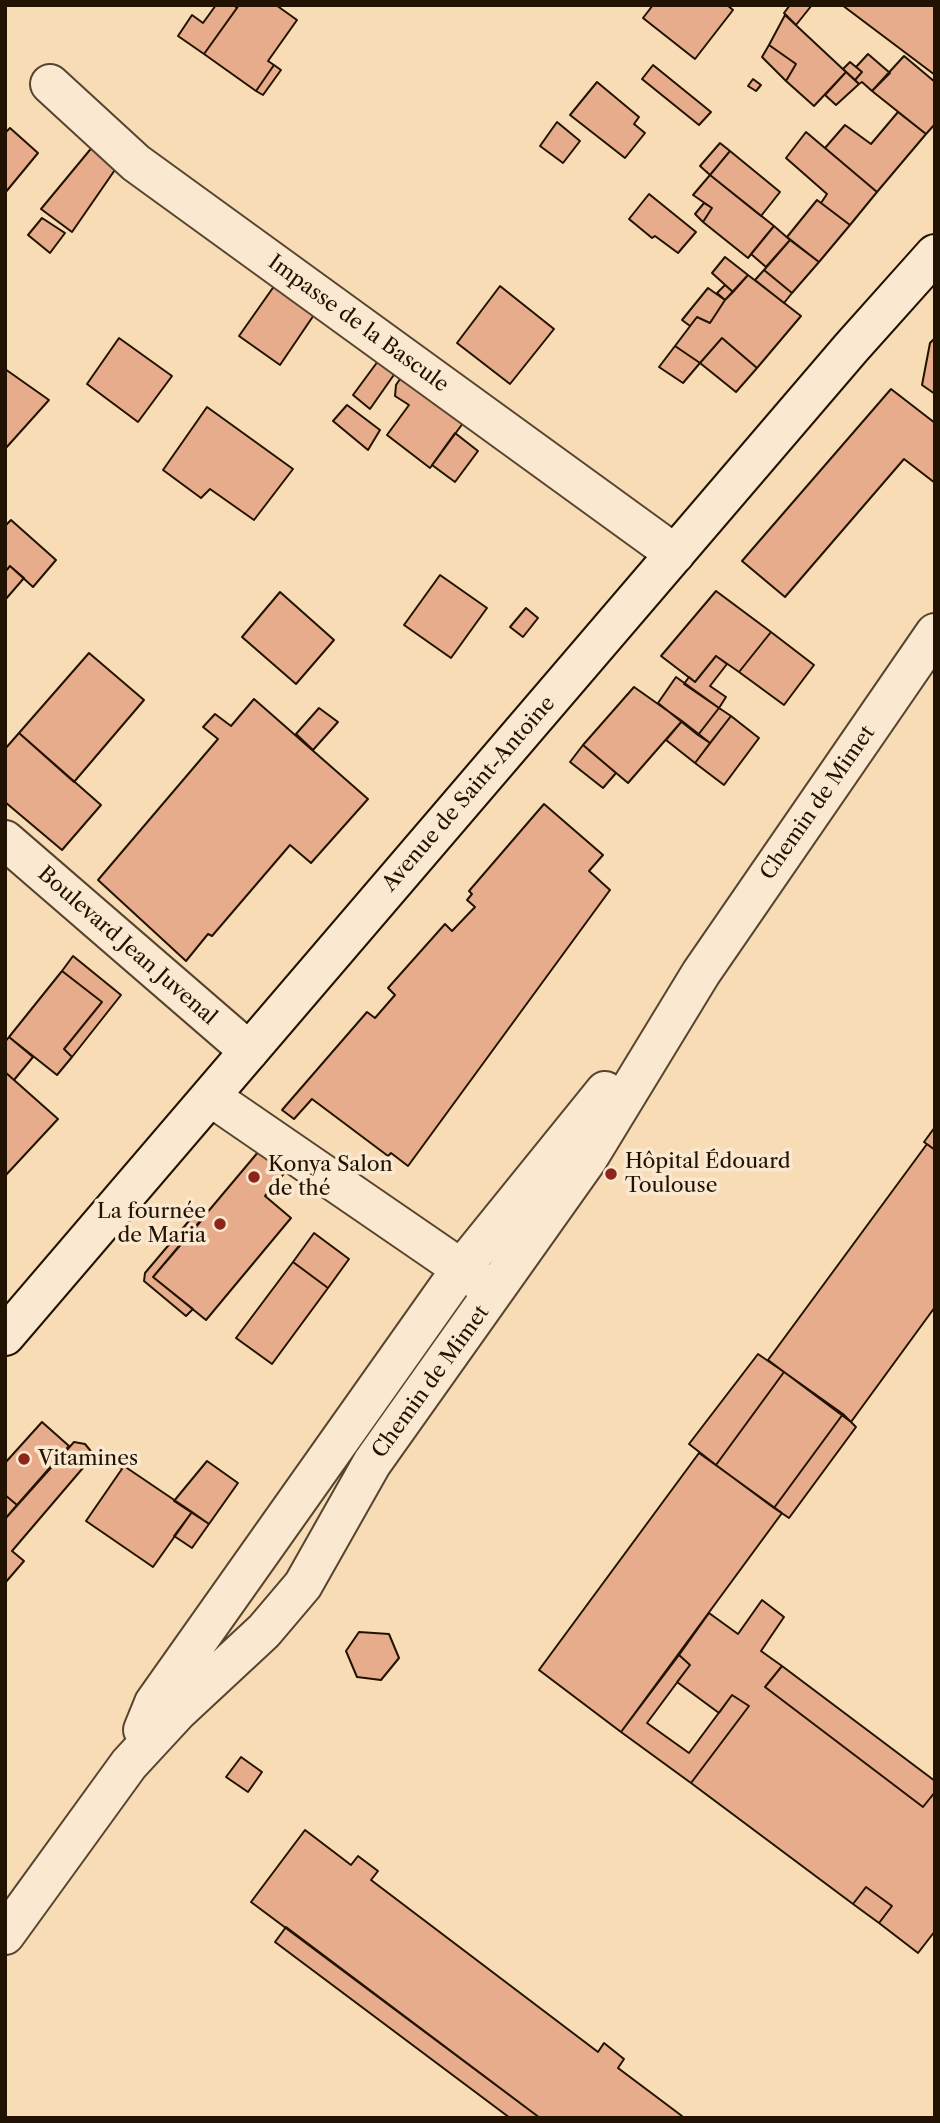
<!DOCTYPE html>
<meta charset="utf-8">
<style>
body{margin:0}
#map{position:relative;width:940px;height:2123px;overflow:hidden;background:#f7dcb6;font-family:"Libre Caslon Text",serif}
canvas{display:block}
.frame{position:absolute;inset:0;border:7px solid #221201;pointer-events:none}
</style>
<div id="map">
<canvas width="940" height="2123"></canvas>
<div class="frame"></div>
</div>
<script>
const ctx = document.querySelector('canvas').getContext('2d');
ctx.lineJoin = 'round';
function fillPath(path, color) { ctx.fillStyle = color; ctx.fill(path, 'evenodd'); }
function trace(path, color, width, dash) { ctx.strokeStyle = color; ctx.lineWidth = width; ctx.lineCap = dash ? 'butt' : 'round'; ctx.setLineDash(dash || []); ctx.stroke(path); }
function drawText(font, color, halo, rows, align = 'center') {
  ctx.font = font + ' "Libre Caslon Text",serif'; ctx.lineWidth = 7; ctx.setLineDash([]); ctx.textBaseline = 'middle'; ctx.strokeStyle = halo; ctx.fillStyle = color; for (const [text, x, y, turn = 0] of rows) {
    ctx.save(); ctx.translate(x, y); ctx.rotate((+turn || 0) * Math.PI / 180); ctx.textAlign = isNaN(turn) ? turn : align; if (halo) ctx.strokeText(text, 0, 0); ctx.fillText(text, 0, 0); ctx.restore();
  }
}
const building = new Path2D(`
 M 216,5 L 234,5 L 237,8 L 204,54 L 178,36 L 192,15 L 203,23 Z
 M 239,5 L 276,5 L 297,20 L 268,61 L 274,65 L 256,91 L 204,54 Z
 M 653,5 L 727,5 L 733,10 L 695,59 L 643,18 Z
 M 790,5 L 812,5 L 796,25 L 784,13 Z
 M 842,5 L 935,5 L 935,75 Z
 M 785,15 L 846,72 L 814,106 L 786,81 L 796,64 L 769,45 Z
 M 769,45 L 796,64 L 786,81 L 762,57 Z
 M 868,54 L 890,73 L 872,91 L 862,82 L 859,84 L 855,80 L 862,72 L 856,67 Z
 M 904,56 L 935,82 L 935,124 L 926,134 L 872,91 Z
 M 850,62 L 862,72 L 855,80 L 843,69 Z
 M 274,65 L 281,70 L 263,95 L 256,91 Z
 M 653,65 L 711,112 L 699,125 L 642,79 Z
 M 846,72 L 859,84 L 836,105 L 825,95 Z
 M 753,79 L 761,85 L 756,91 L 748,86 Z
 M 597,82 L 639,117 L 634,124 L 645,133 L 625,158 L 570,115 Z
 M 898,112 L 926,134 L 877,192 L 825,148 L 845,125 L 871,144 Z
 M 557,122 L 580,141 L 563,163 L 540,146 Z
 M 10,128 L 38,153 L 5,193 L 5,133 Z
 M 806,132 L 877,192 L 850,225 L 821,203 L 827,194 L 786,158 Z
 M 720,143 L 730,151 L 710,175 L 700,166 Z
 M 94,145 L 119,164 L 72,232 L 41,209 Z
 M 730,151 L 780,192 L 761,216 L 710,175 Z
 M 710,175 L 774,226 L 748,258 L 703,222 L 712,208 L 693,195 Z
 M 649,194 L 696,232 L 678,253 L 655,236 L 652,238 L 629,219 Z
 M 817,200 L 850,225 L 819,262 L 787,237 Z
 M 704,203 L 712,208 L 703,222 L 695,214 Z
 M 42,218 L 65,233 L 50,253 L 28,235 Z
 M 774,226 L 790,240 L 766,267 L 751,254 Z
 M 790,240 L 819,262 L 792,293 L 764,270 Z
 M 725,257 L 748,275 L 733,292 L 712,273 Z
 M 764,270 L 792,293 L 784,303 L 755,280 Z
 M 748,275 L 801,316 L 757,368 L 722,338 L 700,363 L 675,346 L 697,317 L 710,323 L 725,300 Z
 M 277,282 L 318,309 L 280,365 L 239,336 Z
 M 725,285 L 733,292 L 725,300 L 717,293 Z
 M 500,286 L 554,329 L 510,384 L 457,343 Z
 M 708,288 L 725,300 L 710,323 L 697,317 L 690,326 L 682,320 Z
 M 119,338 L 172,376 L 138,422 L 87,384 Z
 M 722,338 L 757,368 L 736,392 L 700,363 Z
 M 935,338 L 935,394 L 922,385 L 930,343 Z
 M 675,346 L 700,363 L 683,383 L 659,367 Z
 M 381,357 L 398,369 L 370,409 L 353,395 Z
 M 5,369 L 49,400 L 5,449 Z
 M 404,373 L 466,419 L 430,468 L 387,435 L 409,405 L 395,396 L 396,385 Z
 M 891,389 L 935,423 L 935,483 L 904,459 L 785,597 L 742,561 Z
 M 347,405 L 380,430 L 368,450 L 333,421 Z
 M 207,407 L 293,469 L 254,520 L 210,489 L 201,498 L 163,470 Z
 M 455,433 L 478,451 L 455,482 L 432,465 Z
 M 11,520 L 56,560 L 33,587 L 10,566 L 5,572 L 5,526 Z
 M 10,566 L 24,578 L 5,600 L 5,572 Z
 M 440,575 L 487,608 L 451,658 L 404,625 Z
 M 716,591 L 771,632 L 739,672 L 716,656 L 695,682 L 661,656 Z
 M 280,592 L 334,640 L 296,684 L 242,637 Z
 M 526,608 L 538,618 L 523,637 L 510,627 Z
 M 771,632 L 814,665 L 784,705 L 739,672 Z
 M 89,653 L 144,700 L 74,782 L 19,733 Z
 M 716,656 L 727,664 L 710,686 L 726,697 L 719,708 L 684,684 L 689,677 L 695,682 Z
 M 676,677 L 719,708 L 698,735 L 658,703 Z
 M 634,687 L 682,721 L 628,783 L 583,745 Z
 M 254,699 L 368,799 L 311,863 L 290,845 L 212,936 L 208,934 L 186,961 L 98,880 L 218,739 L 203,727 L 215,714 L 231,726 Z
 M 319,708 L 338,722 L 313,750 L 296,734 Z
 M 719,708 L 731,716 L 710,743 L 698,735 Z
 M 731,716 L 759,738 L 724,785 L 695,763 Z
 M 682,721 L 710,743 L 695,763 L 666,740 Z
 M 19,733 L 101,805 L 62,850 L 5,802 L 5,749 Z
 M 583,745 L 616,773 L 603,788 L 570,762 Z
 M 544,804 L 603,855 L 589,871 L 610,890 L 408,1166 L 391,1153 L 388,1156 L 312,1099 L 294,1119 L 282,1110 L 367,1012 L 375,1018 L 395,995 L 388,988 L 445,924 L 452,931 L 475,907 L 467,900 L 472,894 L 469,891 Z
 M 73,956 L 121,995 L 72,1057 L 64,1049 L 102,1002 L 62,971 Z
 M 62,971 L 102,1002 L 64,1049 L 72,1057 L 57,1075 L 9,1037 Z
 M 9,1037 L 33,1057 L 14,1080 L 5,1072 L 5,1042 Z
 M 5,1072 L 58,1119 L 5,1176 Z
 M 935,1127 L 935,1150 L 924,1142 Z
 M 927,1144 L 935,1150 L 935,1307 L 851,1422 L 768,1360 Z
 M 259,1151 L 287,1170 L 265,1196 L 291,1218 L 206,1320 L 153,1277 Z
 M 194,1215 L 201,1221 L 153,1277 L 193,1309 L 186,1316 L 144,1281 L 145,1273 Z
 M 314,1233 L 349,1259 L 328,1288 L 293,1262 Z
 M 293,1262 L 328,1288 L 272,1364 L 236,1338 Z
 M 758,1354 L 784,1372 L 716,1465 L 689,1444 Z
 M 784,1372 L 843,1414 L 774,1508 L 716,1465 Z
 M 843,1414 L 856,1427 L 789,1518 L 774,1508 Z
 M 42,1422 L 69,1446 L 17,1505 L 5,1495 L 5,1463 Z
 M 74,1442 L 85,1444 L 94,1455 L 12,1551 L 24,1561 L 5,1583 L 5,1519 Z
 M 699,1453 L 782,1513 L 621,1732 L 539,1670 Z
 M 114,1457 L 125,1463 L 124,1466 L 122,1468 L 110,1462 Z
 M 207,1461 L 238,1483 L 209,1524 L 174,1501 Z
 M 124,1466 L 192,1512 L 153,1567 L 86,1521 Z
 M 5,1495 L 17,1505 L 5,1519 Z
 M 192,1512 L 209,1524 L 192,1548 L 174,1536 Z
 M 762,1600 L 784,1617 L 761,1651 L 782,1666 L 765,1687 L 923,1807 L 935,1792 L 935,1931 L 918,1953 L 879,1923 L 892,1906 L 866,1887 L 853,1904 L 691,1783 L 749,1706 L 732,1695 L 719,1713 L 677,1682 L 690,1665 L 679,1655 L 709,1613 L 738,1634 Z
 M 359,1632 L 389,1634 L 399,1658 L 381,1680 L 357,1677 L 346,1651 Z
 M 679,1655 L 690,1665 L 647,1723 L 689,1753 L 732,1695 L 749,1706 L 691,1783 L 621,1732 Z
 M 782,1666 L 935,1781 L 935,1792 L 923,1807 L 765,1687 Z
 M 241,1757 L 262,1772 L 248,1792 L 226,1777 Z
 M 305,1830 L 351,1865 L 358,1856 L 378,1871 L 371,1880 L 598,2052 L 604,2043 L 624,2059 L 618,2068 L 682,2116 L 680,2118 L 540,2118 L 251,1902 Z
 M 866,1887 L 892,1906 L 879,1923 L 853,1904 Z
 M 286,1927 L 540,2118 L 510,2118 L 275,1942 Z`);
fillPath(building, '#e7ac8b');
trace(building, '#221201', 2);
const minor = new Path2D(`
 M 50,84 L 136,163 L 675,554
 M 5,840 L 249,1051
 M 211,1097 L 482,1283
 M 143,1730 L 154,1703 L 461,1269 L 605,1091
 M 5,1935 L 129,1764 L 178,1711 L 264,1631 L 303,1585 L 372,1463 L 587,1160 L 701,973 L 935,633`);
const secondary = new Path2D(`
 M 5,1336 L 851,348 L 935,254`);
trace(minor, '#57442e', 42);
trace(secondary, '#221201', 42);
trace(minor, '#fae8d0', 38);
trace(secondary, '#fae8d0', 38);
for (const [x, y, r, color] of [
 [611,1174,7,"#8f2418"],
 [254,1177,7,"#8f2418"],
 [220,1224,7,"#8f2418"],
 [24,1459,7,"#8f2418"]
]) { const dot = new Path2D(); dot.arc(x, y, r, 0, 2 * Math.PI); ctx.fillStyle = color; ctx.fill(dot); trace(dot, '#fae8d0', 2.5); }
drawText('21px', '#221201', '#fae8d0', [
 ["Impasse de la Bascule",358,324,36],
 ["Avenue de Saint-Antoine",469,794,-49],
 ["Chemin de Mimet",818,803,-55],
 ["Boulevard Jean Juvenal",127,946,41],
 ["Chemin de Mimet",431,1382,-54]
]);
drawText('21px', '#221201', '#fae8d0', [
 ["Hôpital Édouard",625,1162],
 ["Toulouse",625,1186],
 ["Konya Salon",268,1165],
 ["de thé",268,1189],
 ["La fournée",206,1212,"right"],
 ["de Maria",206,1236,"right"],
 ["Vitamines",38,1459]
], 'left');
</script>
